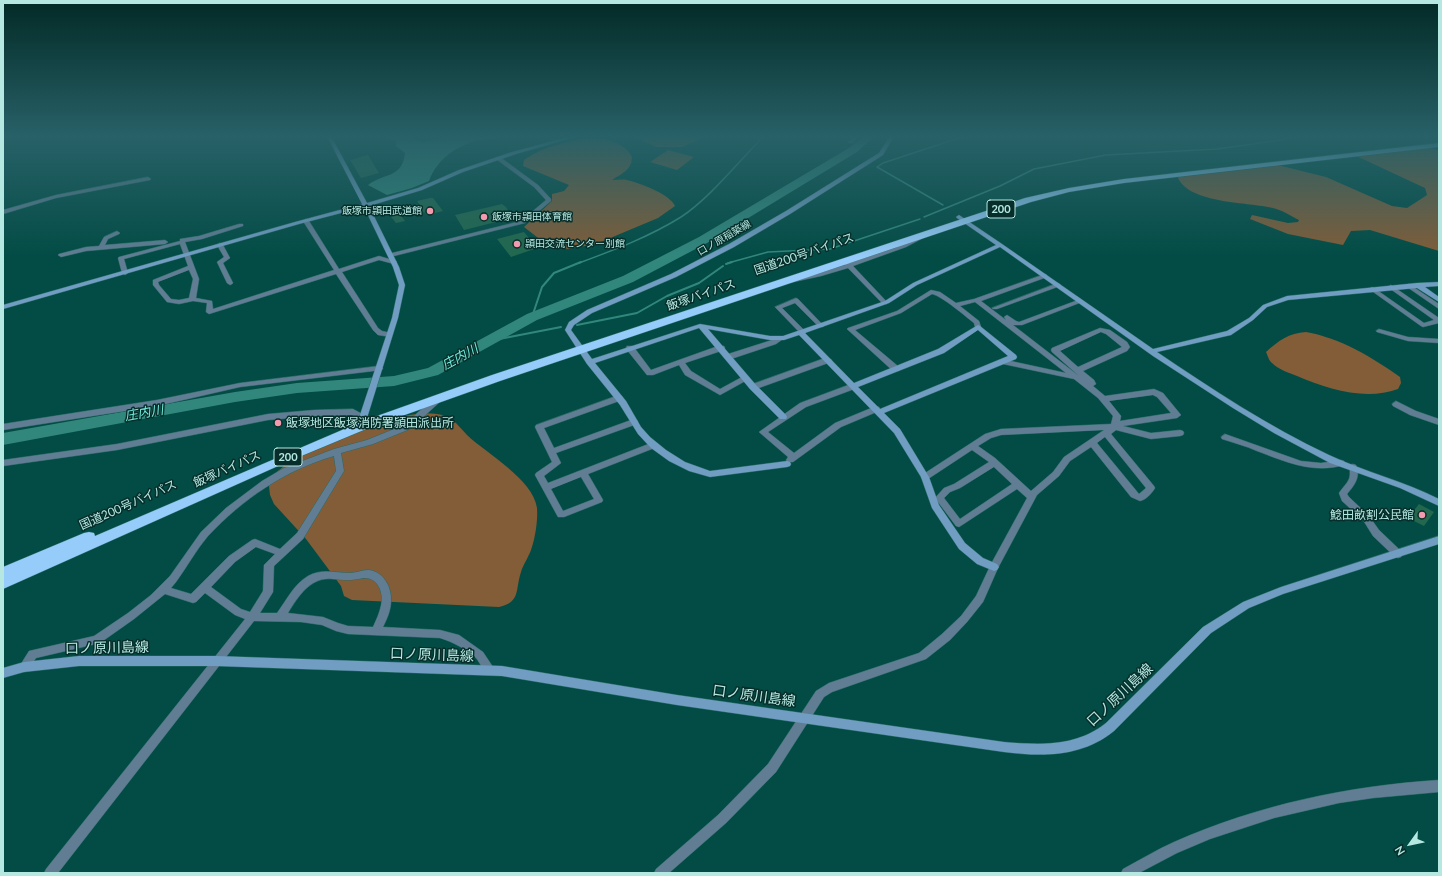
<!DOCTYPE html>
<meta charset="utf-8">
<style>
body{margin:0}
#map{position:relative;width:1442px;height:876px;overflow:hidden;background:#034c45;font-family:Lato,sans-serif}
canvas{display:block}
.frame{position:absolute;inset:0;border:4px solid #b5e8e1;pointer-events:none}
.north{position:absolute;left:1390px;top:824px;width:40px;height:40px;-webkit-text-stroke:3px #072e2a;paint-order:stroke;rotate:237deg;font-size:11px;font-weight:700;line-height:16px;text-align:center;color:#b5e8e1}
.north::after{content:'';display:block;margin:auto;width:14px;height:18px;background:#b5e8e1;clip-path:polygon(50% 0,100% 100%,50% 72%,0 100%)}
</style>
<div id="map">
<canvas width="1442" height="876"></canvas>
<div class="frame"></div>
<div class="north">N</div>
</div>
<script>
const ctx = document.querySelector('canvas').getContext('2d');
ctx.lineJoin = 'round';
function fillPath(path, color) { ctx.fillStyle = color; ctx.fill(path, 'evenodd'); }
function trace(path, color, width, dash) { ctx.strokeStyle = color; ctx.lineWidth = width; ctx.lineCap = dash ? 'butt' : 'round'; ctx.setLineDash(dash || []); ctx.stroke(path); }
function drawText(font, color, halo, rows, align = 'center') {
  ctx.font = font + ' Lato,"Noto Sans JP",sans-serif'; ctx.lineWidth = 3; ctx.setLineDash([]); ctx.textBaseline = 'middle'; ctx.strokeStyle = halo; ctx.fillStyle = color; for (const [text, x, y, turn = 0] of rows) {
    ctx.save(); ctx.translate(x, y); ctx.rotate((+turn || 0) * Math.PI / 180); ctx.textAlign = isNaN(turn) ? turn : align; if (halo) ctx.strokeText(text, 0, 0); ctx.fillText(text, 0, 0); ctx.restore();
  }
}
fillPath(new Path2D(`
 M 633,136 L 706,136 L 682,147 L 656,147 Z
 M 592,138 C 606,139 626,143 632,157 C 632,170 621,174 612,180 C 617,180 623,179 627,180 C 640,183 670,194 675,206 L 658,218 L 596,244 L 568,249 L 546,244 L 524,227 L 552,201 L 552,194 L 564,191 L 569,185 L 523,166 L 524,160 C 542,147 571,140 592,138 Z
 M 1427,147 L 1439,150 L 1439,251 L 1370,230 L 1351,231 L 1343,245 L 1288,234 L 1250,219 L 1252,215 L 1288,223 L 1298,222 L 1299,220 C 1291,216 1282,210 1273,208 C 1249,202 1190,204 1178,178 L 1180,174 L 1274,164 L 1326,177 L 1392,206 L 1407,208 L 1427,195 L 1425,188 L 1352,154 Z
 M 668,150 L 694,157 L 677,170 L 650,162 Z
 M 1306,332 C 1340,338 1372,357 1400,377 L 1401,383 L 1398,389 C 1365,401 1328,389 1297,376 C 1289,373 1278,369 1272,363 C 1269,361 1268,356 1266,352 C 1278,341 1289,333 1306,332 Z
 M 423,413 C 434,414 444,413 452,420 C 458,424 462,430 467,435 C 487,454 533,479 537,508 C 538,521 535,539 531,550 C 528,558 523,565 521,572 C 515,590 521,602 499,607 L 352,600 L 344,596 L 341,586 L 306,539 L 274,504 L 270,495 L 269,486 L 273,475 L 284,466 L 307,452 L 376,424 L 403,416 Z`), '#825d38');
fillPath(new Path2D(`
 M 386,136 L 409,136 L 415,140 L 424,142 L 449,136 L 501,136 C 493,138 486,139 479,140 C 456,146 437,159 429,181 L 412,188 L 387,195 L 368,185 C 385,172 402,179 405,153 L 396,146 L 396,141 Z`), '#32877d');
trace(new Path2D(`
 M 943,205 L 877,167 L 883,163 L 965,136
 M 924,217 L 1000,186 L 1034,169 L 1106,155 L 1217,149 L 1281,140 L 1293,136
 M 579,263 C 614,250 649,237 681,217 C 709,199 740,160 764,136
 M 728,263 L 768,252 L 830,249 L 920,219`), '#32877d', 1.5);
trace(new Path2D(`
 M 726,264 L 732,262
 M 532,317 L 542,287 L 554,273 L 581,262
 M 577,325 L 637,313 L 667,296 L 699,283 L 723,266
 M 489,341 L 561,327`), '#32877d', 2);
fillPath(new Path2D(`
 M 864,136 L 875,136 L 857,152 L 707,243 L 633,282 L 537,320 L 438,375 L 394,386 L 297,393 L 235,402 L 3,445 L 3,433 L 235,392 L 297,383 L 394,376 L 428,368 L 527,314 L 623,276 L 699,237 L 849,148 Z`), '#32877d');
fillPath(new Path2D(`
 M 368,155 L 379,173 L 361,178 L 350,160 Z
 M 430,198 L 433,198 L 443,211 L 427,215 L 424,212 L 421,213 L 416,205 L 419,204 L 417,201 Z
 M 502,204 L 506,207 L 512,218 L 464,230 L 455,215 Z
 M 397,210 L 405,221 L 396,223 L 388,213 Z
 M 524,232 L 537,248 L 511,257 L 497,239 Z
 M 1419,504 L 1434,512 L 1424,526 L 1408,518 Z`), '#22684e');
const street = new Path2D(`
 M 854,136 L 858,136 L 853,143 L 849,143 L 848,142 Z
 M 496,157 L 500,157 L 538,185 L 551,199 L 551,201 L 525,223 L 390,257 L 388,256 L 388,254 L 521,221 L 546,200 L 534,187 L 496,159 Z
 M 148,177 L 151,179 L 150,180 L 56,198 L 3,214 L 3,210 L 56,195 Z
 M 306,219 L 309,221 L 339,269 L 379,256 L 396,261 L 397,262 L 394,264 L 379,260 L 342,272 L 378,328 L 382,331 L 391,333 L 392,335 L 391,337 L 378,335 L 373,330 L 336,274 L 209,314 L 206,312 L 207,303 L 193,301 L 179,304 L 167,302 L 153,285 L 153,280 L 188,266 L 180,244 L 124,259 L 128,273 L 125,275 L 122,273 L 118,258 L 119,257 L 180,241 L 180,239 L 199,236 L 239,224 L 243,224 L 243,226 L 202,239 L 185,242 L 199,279 L 196,298 L 212,301 L 213,309 L 334,270 L 303,221 ZM 189,270 L 193,279 L 189,298 L 179,300 L 171,299 L 159,285 L 158,282 Z
 M 117,231 L 120,233 L 119,234 L 108,239 L 105,245 L 165,240 L 168,242 L 165,244 L 86,251 L 61,257 L 58,255 L 59,254 L 86,247 L 99,246 L 104,237 Z
 M 925,233 L 928,235 L 927,236 L 906,247 L 853,266 L 887,302 L 887,304 L 883,304 L 848,268 L 821,276 L 789,283 L 786,281 L 789,279 L 817,274 L 845,265 L 844,263 L 845,262 L 847,261 L 850,263 L 895,248 Z
 M 220,243 L 223,245 L 230,258 L 223,263 L 233,283 L 232,284 L 230,285 L 227,283 L 217,262 L 224,257 L 217,245 Z
 M 1045,274 L 1047,275 L 1047,277 L 981,301 L 1006,320 L 1004,317 L 1007,315 L 1016,321 L 1019,322 L 1078,300 L 1082,300 L 1082,302 L 1022,325 L 1013,325 L 1079,376 L 1052,352 L 1051,350 L 1052,348 L 1100,328 L 1110,330 L 1127,342 L 1130,347 L 1127,351 L 1083,371 L 1094,380 L 1096,384 L 1093,386 L 1105,396 L 1154,389 L 1163,393 L 1181,415 L 1177,418 L 1123,426 L 1151,433 L 1180,430 L 1183,431 L 1184,433 L 1183,435 L 1180,436 L 1151,439 L 1116,430 L 1111,434 L 1154,486 L 1155,488 C 1152,493 1146,500 1140,501 L 1131,497 L 1091,447 L 1070,461 L 1059,476 L 1037,495 L 998,568 L 983,602 L 967,622 L 950,640 L 926,659 L 832,692 L 824,697 L 776,772 L 726,823 L 669,873 L 654,873 L 656,869 L 718,815 L 768,764 L 816,691 L 829,683 L 919,653 L 942,634 L 961,616 L 976,596 L 991,564 L 1027,498 L 1017,489 L 959,527 L 956,526 L 935,498 L 944,488 L 954,484 L 989,462 L 972,450 L 928,479 L 922,479 L 921,477 L 922,475 L 985,434 L 1001,429 L 1111,424 L 1113,416 L 1098,398 L 1074,379 L 1003,364 L 1002,362 L 1006,360 L 1066,373 L 975,302 L 960,306 L 979,321 L 981,327 L 978,329 L 975,327 L 974,323 C 965,316 942,296 932,294 L 901,313 L 855,330 L 899,367 L 900,369 L 899,371 L 893,371 L 847,329 L 848,328 L 897,311 L 931,290 L 940,292 L 956,303 L 974,299 ZM 1101,332 L 1106,334 L 1122,347 L 1078,367 L 1060,351 ZM 1153,395 L 1157,397 L 1171,413 L 1120,421 L 1121,416 L 1109,401 ZM 1104,430 L 1064,457 L 1053,472 L 1031,491 L 995,458 L 978,446 L 991,438 L 1001,435 ZM 1105,437 L 1146,488 L 1139,494 L 1097,443 ZM 994,467 L 1012,484 L 960,519 L 944,498 L 950,492 L 960,488 Z
 M 1058,283 L 1061,285 L 1060,286 L 997,309 L 993,309 L 992,308 Z
 M 1409,284 L 1439,304 L 1439,309 L 1407,287 L 1406,286 Z
 M 1391,285 L 1439,318 L 1439,323 L 1423,327 L 1421,326 L 1369,289 L 1372,287 L 1374,288 L 1424,323 L 1434,320 L 1389,288 L 1388,287 Z
 M 796,298 L 798,299 L 823,325 L 824,326 L 823,327 L 819,327 L 795,303 L 782,308 L 806,332 L 805,334 L 801,334 L 775,307 Z
 M 1379,329 L 1408,337 L 1439,339 L 1439,343 L 1408,341 L 1377,332 L 1376,331 Z
 M 777,337 L 779,337 L 783,339 L 776,344 L 731,359 L 728,359 L 724,357 L 725,355 L 772,340 Z
 M 627,346 L 633,346 L 651,370 L 718,346 L 724,346 L 725,348 L 724,350 L 685,363 L 691,371 L 720,389 L 742,377 L 748,377 L 749,379 L 720,395 L 685,375 L 679,365 L 653,375 L 647,375 L 627,350 L 626,348 Z
 M 825,358 L 828,358 L 832,360 L 831,362 L 756,389 L 750,389 L 749,387 L 750,385 Z
 M 379,366 L 383,368 L 382,370 L 240,387 L 157,406 L 3,430 L 3,424 L 157,400 L 240,383 Z
 M 851,384 L 854,384 L 858,386 L 857,388 L 806,407 L 768,432 L 794,453 L 835,423 L 876,406 L 879,407 L 880,409 L 879,411 L 841,427 L 793,462 L 787,462 L 786,460 L 788,457 L 759,432 L 800,403 Z
 M 439,395 L 443,398 L 442,400 L 410,429 L 373,444 L 341,453 L 344,471 L 303,539 L 274,566 L 273,592 L 260,613 L 277,613 C 286,601 294,584 308,576 C 322,568 335,573 350,573 C 356,573 362,570 368,570 C 383,571 392,587 391,601 C 391,610 387,619 383,627 L 440,630 L 459,635 L 483,652 L 495,670 L 494,673 L 490,675 C 483,672 481,664 476,658 C 466,649 453,642 440,638 L 348,634 L 336,631 L 322,625 L 301,622 L 254,621 L 58,873 L 44,873 L 46,869 L 245,619 L 235,615 L 205,593 L 196,602 L 193,603 L 165,594 L 134,619 L 100,643 L 36,658 L 28,670 L 24,672 L 20,670 L 19,667 L 29,651 L 94,636 L 128,613 L 151,595 L 170,576 L 201,532 L 226,508 L 262,481 L 284,468 L 334,449 L 367,440 L 404,425 L 436,396 ZM 334,456 L 336,471 L 297,533 L 280,549 L 255,539 L 252,540 L 229,556 L 191,594 L 171,588 L 176,582 C 187,567 196,550 208,536 C 243,499 285,470 334,456 ZM 256,547 L 275,554 L 264,565 L 263,591 L 250,612 L 241,609 L 211,587 L 235,562 ZM 363,578 C 369,578 373,579 377,584 C 387,597 379,614 373,627 L 348,626 L 338,623 L 323,617 L 288,613 C 298,597 310,577 332,579 C 343,580 352,581 363,578 Z
 M 619,395 L 622,396 L 623,398 L 622,400 L 544,428 L 554,448 L 631,420 L 637,420 L 638,422 L 637,424 L 556,453 L 561,463 L 544,476 L 548,483 L 651,443 L 657,443 L 658,445 L 657,447 L 588,474 L 603,500 L 602,502 L 564,517 L 558,517 L 535,475 L 536,473 L 552,462 L 535,427 L 536,425 ZM 581,477 L 594,499 L 563,511 L 551,489 Z
 M 1396,401 L 1416,411 L 1439,419 L 1439,425 L 1410,415 L 1393,406 L 1392,404 Z
 M 353,409 L 366,416 L 367,418 L 366,420 L 360,420 L 352,415 L 314,416 L 268,420 L 117,450 L 3,466 L 3,460 L 117,444 L 268,414 L 314,410 Z
 M 1225,434 L 1301,461 L 1321,463 L 1341,460 L 1344,461 L 1345,463 L 1344,465 C 1313,474 1286,462 1257,451 C 1246,446 1234,443 1222,439 L 1221,437 Z
 M 1353,464 L 1356,465 C 1361,476 1355,485 1347,494 L 1349,497 L 1369,516 L 1379,530 L 1401,551 L 1403,554 L 1401,557 L 1398,558 L 1395,557 L 1373,536 L 1363,520 L 1342,501 L 1339,493 C 1342,488 1347,484 1349,479 C 1351,474 1349,469 1350,465 Z
 M 1439,780 L 1439,792 L 1373,798 L 1339,803 L 1274,818 L 1210,839 L 1177,853 L 1139,873 L 1121,873 L 1123,869 C 1140,860 1156,850 1174,842 C 1258,805 1347,786 1439,780 Z`);
const secondary = new Path2D(`
 M 327,136 L 331,136 L 367,203 L 418,188 L 459,170 L 512,152 L 572,136 L 579,136 L 516,154 L 463,172 L 422,190 L 369,206 L 399,267 L 405,285 L 398,318 L 367,418 L 371,424 L 370,426 L 364,426 L 359,418 L 392,318 L 399,285 L 393,267 L 364,207 L 299,224 L 3,309 L 3,305 L 295,222 L 362,204 Z
 M 890,136 L 894,136 L 883,155 L 790,214 L 734,247 L 676,277 L 592,313 L 574,325 L 571,330 L 592,359 L 700,324 L 770,336 L 783,336 L 885,301 L 913,283 L 996,245 L 957,218 L 956,217 L 959,215 L 1002,244 L 1153,349 L 1227,331 L 1249,318 L 1263,305 L 1287,296 L 1417,283 L 1439,282 L 1439,286 L 1425,287 L 1439,297 L 1439,302 L 1417,288 L 1288,300 L 1267,307 L 1253,320 L 1231,335 L 1157,352 C 1212,389 1269,427 1329,455 C 1365,472 1404,481 1439,499 L 1439,506 L 1400,488 L 1330,463 L 1274,433 L 1233,408 L 1153,356 L 1000,247 L 917,285 L 889,303 L 805,333 L 854,383 L 938,349 L 978,325 L 980,326 L 1016,355 L 1017,357 L 1016,359 L 884,413 L 900,429 L 929,477 L 939,505 L 965,543 L 983,558 L 997,564 L 999,567 L 997,570 L 994,571 L 977,564 L 959,549 L 932,508 L 921,477 L 894,433 L 799,335 L 784,340 L 770,340 L 708,329 L 756,385 L 786,415 L 787,417 L 786,419 L 780,419 L 750,389 L 699,328 L 595,363 L 626,401 L 641,427 L 650,437 L 666,450 L 685,462 L 710,471 L 787,461 L 790,462 L 791,464 L 790,466 L 787,467 L 710,477 L 689,471 L 669,461 L 651,448 L 638,434 L 620,405 L 587,364 L 565,330 L 569,322 L 587,310 L 671,274 L 729,244 L 786,211 L 879,153 ZM 978,330 L 1008,356 L 880,409 L 858,387 L 944,353 Z
 M 1439,536 L 1439,544 L 1283,594 L 1249,608 L 1211,633 L 1114,731 C 1082,757 1043,757 1004,752 L 677,705 L 502,676 L 216,666 L 79,666 L 24,672 L 3,678 L 3,668 L 24,662 L 79,656 L 216,656 L 502,666 L 677,695 L 1004,742 C 1040,745 1076,747 1106,723 L 1203,627 L 1243,602 L 1281,587 Z`);
const highway = new Path2D(`
 M 1439,143 L 1439,147 L 1124,183 L 1069,192 L 1031,202 L 500,381 L 371,427 L 287,462 L 3,589 L 3,567 L 84,533 L 89,532 L 94,533 L 95,536 L 363,421 L 492,375 L 1025,198 L 1069,188 L 1124,179 Z`);
trace(street, '#276b64', 1);
trace(secondary, '#276b64', 1);
trace(highway, '#276b64', 1);
fillPath(street, '#617d94');
fillPath(secondary, '#719dc3');
fillPath(highway, '#96ccfa');
const sky = ctx.createLinearGradient(0, 0, 0, 258);
sky.addColorStop(0, '#022a26');
sky.addColorStop(0.53, '#286168');
sky.addColorStop(1, '#28616800');
ctx.fillStyle = sky;
ctx.fillRect(0, 0, 1442, 258);
for (const [x, y, r, color] of [
 [430,211,4,"#f29aae"],
 [484,217,4,"#f29aae"],
 [517,244,4,"#f29aae"],
 [278,423,4,"#f29aae"],
 [1422,515,4,"#f29aae"]
]) { const dot = new Path2D(); dot.arc(x, y, r, 0, 2 * Math.PI); ctx.fillStyle = color; ctx.fill(dot); trace(dot, '#072e2a', 1.5); }
drawText('10px', '#b5e8e1', '#072e2a', [
 ["飯塚市頴田武道館",422,211,"right"],
 ["飯塚市頴田体育館",492,217],
 ["頴田交流センター別館",525,244]
], 'left');
drawText('10px', '#b5e8e1', '#072e2a', [
 ["口ノ原稲築線",724,238,-30]
]);
for (const [x, y, w] of [
 [1001,209,28],
 [288,457,28]
]) { const box = new Path2D(); box.roundRect(x - w / 2, y - 9, w, 18, 3); ctx.fillStyle = '#072e2a'; ctx.fill(box); trace(box, '#b5e8e1', 1); }
drawText('bold 11px', '#b5e8e1', null, [
 ["200",1001,209],
 ["200",288,457]
]);
drawText('12px', '#b5e8e1', '#072e2a', [
 ["国道200号バイパス",804,254,-19],
 ["飯塚バイパス",701,295,-19],
 ["飯塚バイパス",227,469,-24],
 ["国道200号バイパス",128,505,-24]
]);
drawText('12px', '#b5e8e1', '#072e2a', [
 ["飯塚地区飯塚消防署頴田派出所",286,423],
 ["鯰田畝割公民館",1414,515,"right"]
], 'left');
drawText('italic 13px', '#73edde', '#072e2a', [
 ["庄内川",460,357,-29],
 ["庄内川",144,413,-10]
]);
drawText('14px', '#b5e8e1', '#072e2a', [
 ["口ノ原川島線",107,648,-1],
 ["口ノ原川島線",432,655,2],
 ["口ノ原川島線",1120,695,-43],
 ["口ノ原川島線",754,696,8]
]);
</script>
